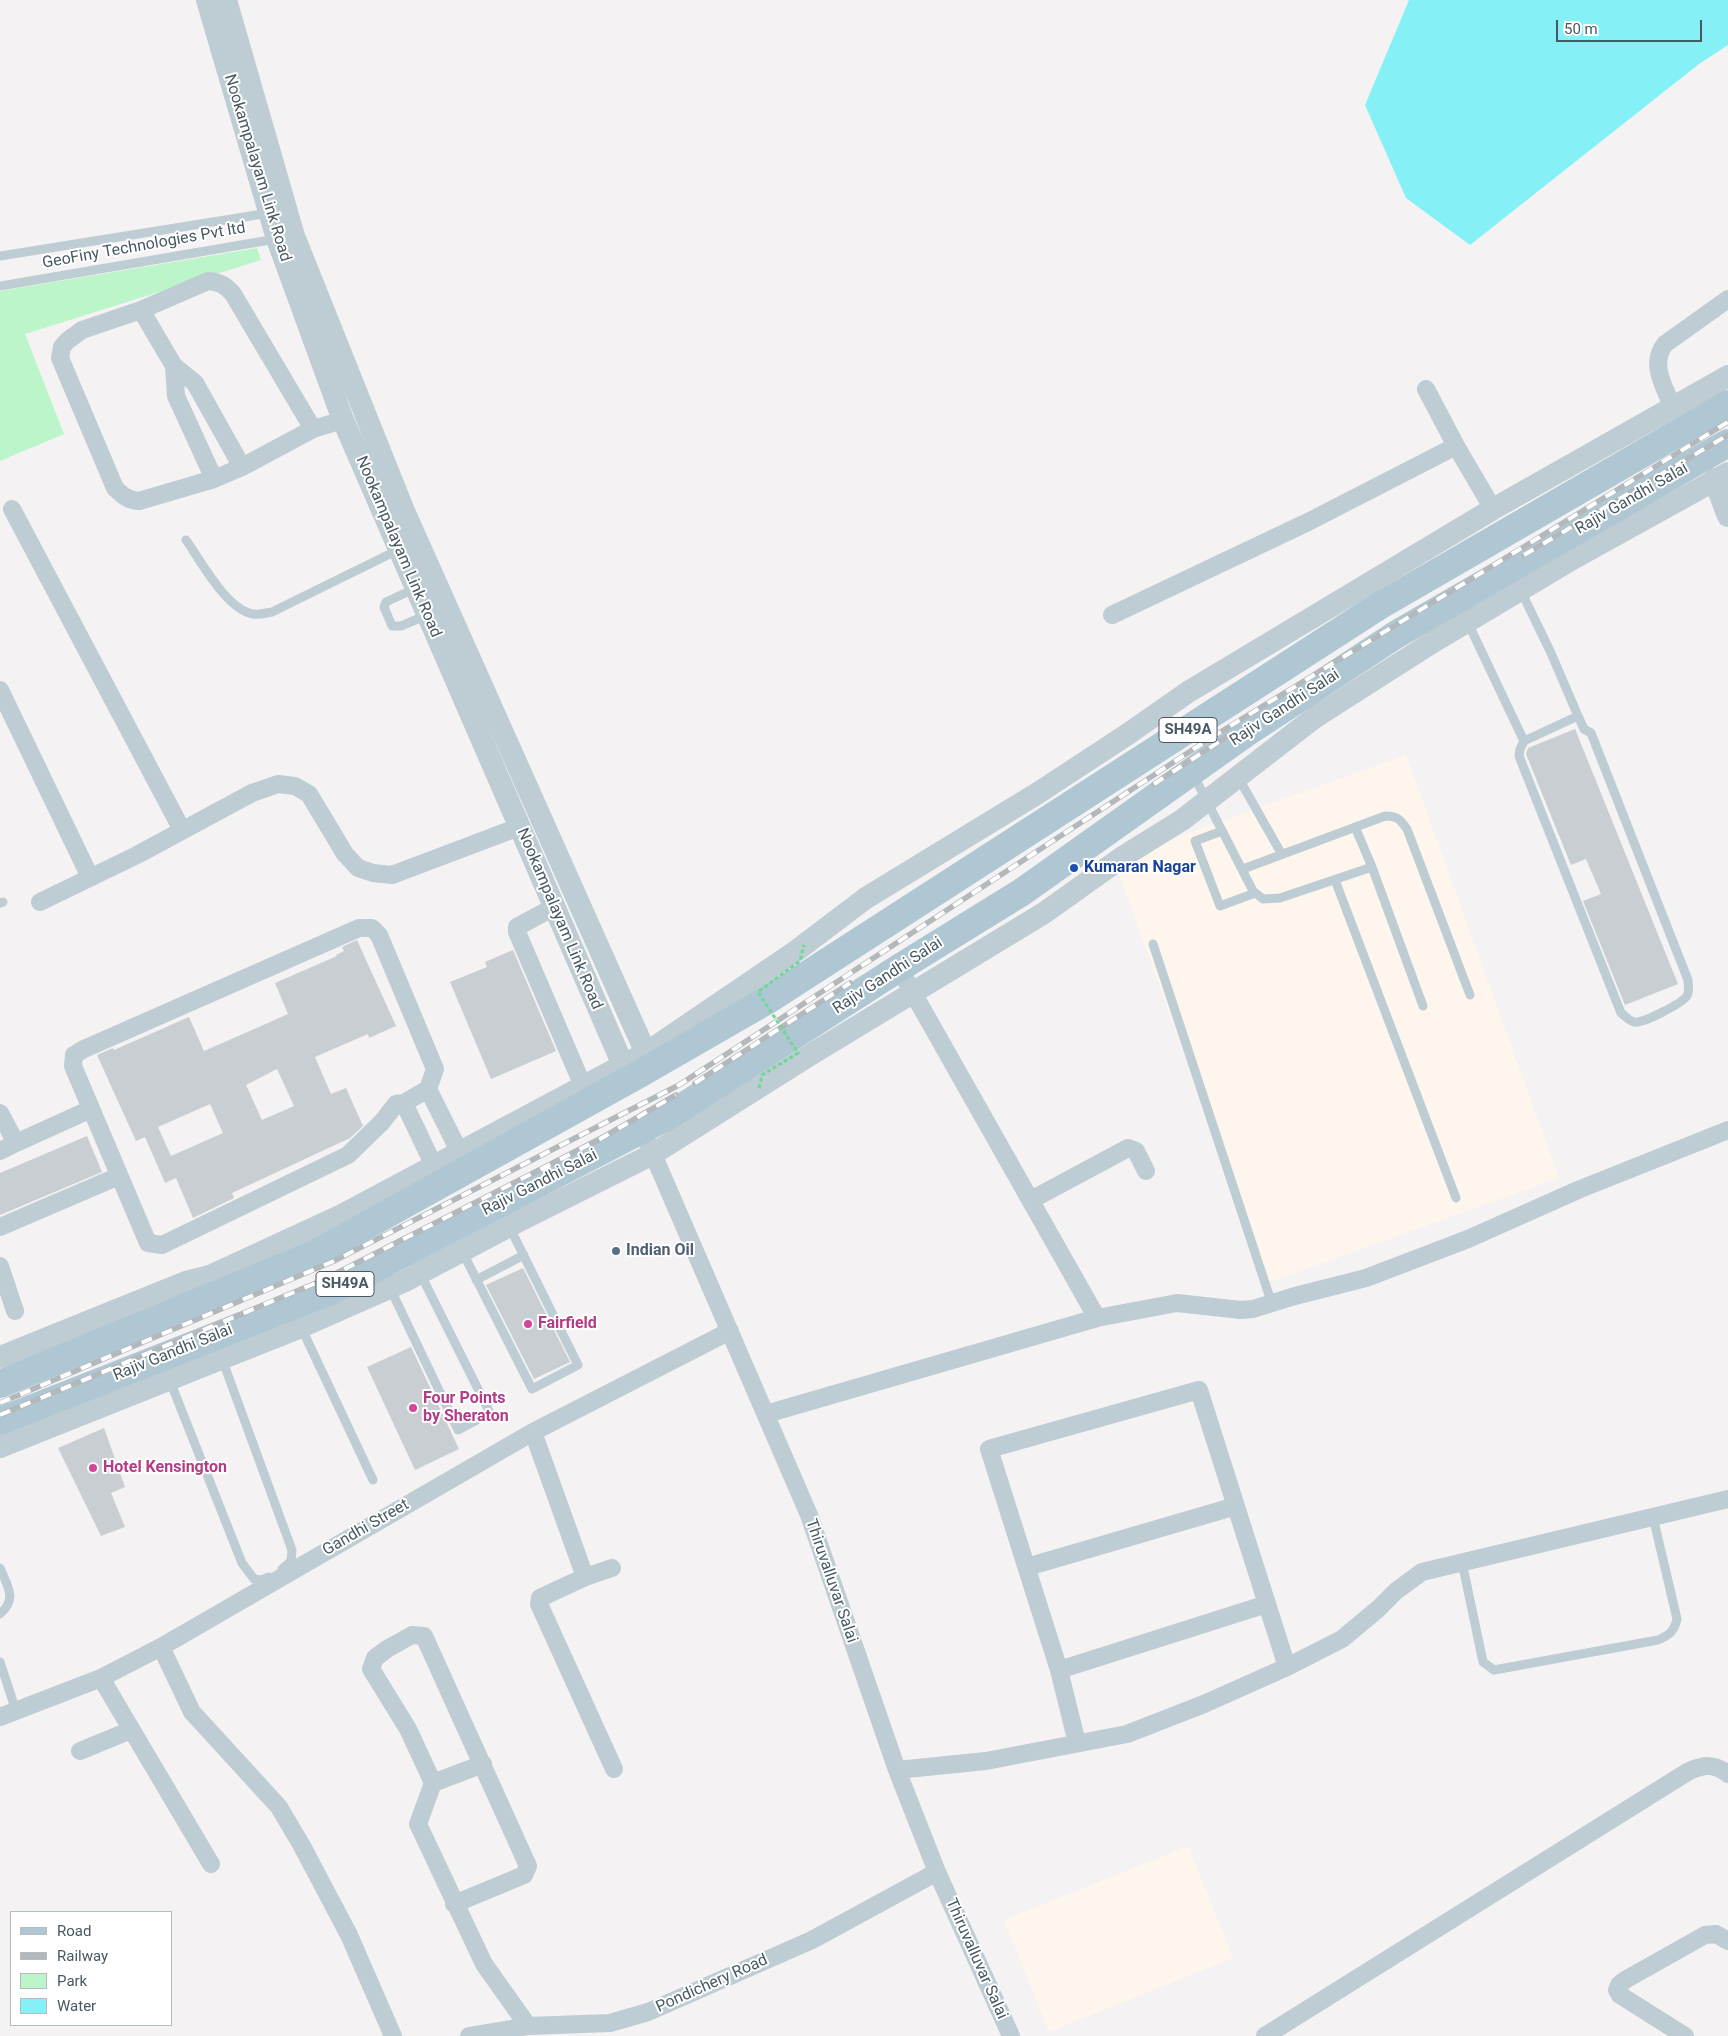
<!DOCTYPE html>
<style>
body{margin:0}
#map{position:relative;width:1728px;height:2036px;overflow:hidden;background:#f4f2f2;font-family:Roboto,sans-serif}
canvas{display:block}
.legend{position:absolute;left:10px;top:1911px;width:162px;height:115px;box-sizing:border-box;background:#fff;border:1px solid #b5bdc0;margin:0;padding:6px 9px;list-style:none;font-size:15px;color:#475962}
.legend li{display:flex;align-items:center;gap:10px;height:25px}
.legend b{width:25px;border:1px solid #b5bdc0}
.scale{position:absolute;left:1556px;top:20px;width:146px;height:22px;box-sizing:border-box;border:2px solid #475962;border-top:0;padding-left:6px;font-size:15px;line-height:18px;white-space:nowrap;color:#475962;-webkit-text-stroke:4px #fff;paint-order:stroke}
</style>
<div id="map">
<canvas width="1728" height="2036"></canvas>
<ul class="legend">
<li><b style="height:6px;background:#afc7d3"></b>Road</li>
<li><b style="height:6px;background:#b3b8bd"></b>Railway</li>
<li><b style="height:14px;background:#bdf5ca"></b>Park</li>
<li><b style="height:14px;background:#85f1f6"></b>Water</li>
</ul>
<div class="scale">50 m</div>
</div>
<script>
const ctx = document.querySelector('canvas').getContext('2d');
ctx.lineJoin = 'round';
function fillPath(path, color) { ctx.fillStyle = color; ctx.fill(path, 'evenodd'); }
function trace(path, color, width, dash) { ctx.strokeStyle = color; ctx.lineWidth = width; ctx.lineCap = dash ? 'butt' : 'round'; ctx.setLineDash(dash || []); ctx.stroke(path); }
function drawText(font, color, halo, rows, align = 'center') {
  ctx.font = font + ' Roboto,sans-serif'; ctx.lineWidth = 4; ctx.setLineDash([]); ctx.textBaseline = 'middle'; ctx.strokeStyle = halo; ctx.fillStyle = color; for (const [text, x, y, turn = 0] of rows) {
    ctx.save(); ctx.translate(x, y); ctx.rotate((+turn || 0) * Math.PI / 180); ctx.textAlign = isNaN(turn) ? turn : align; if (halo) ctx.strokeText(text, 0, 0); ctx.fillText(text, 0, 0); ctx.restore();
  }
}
fillPath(new Path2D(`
 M 1406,755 L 1559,1178 L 1267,1283 L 1114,860 Z
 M 1188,1846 L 1233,1958 L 1049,2032 L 1004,1920 Z`), '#fef6ec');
fillPath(new Path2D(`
 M 257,248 L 261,260 L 25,334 L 64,434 L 0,461 L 0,291 Z`), '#bdf5ca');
fillPath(new Path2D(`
 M 1409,0 L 1728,0 L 1728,45 L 1699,64 L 1470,245 L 1406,198 L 1365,105 Z`), '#85f1f6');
fillPath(new Path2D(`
 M 1575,729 L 1678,984 L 1625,1005 L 1583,901 L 1601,894 L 1586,859 L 1571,865 L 1526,754 L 1528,748 Z
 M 357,940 L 396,1026 L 369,1038 L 368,1034 L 315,1057 L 331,1094 L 346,1088 L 363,1126 L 350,1138 L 232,1193 L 234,1198 L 193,1218 L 176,1178 L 165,1183 L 145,1137 L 136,1141 L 97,1055 L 113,1048 L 114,1050 L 189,1017 L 204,1051 L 252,1030 L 288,1014 L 275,983 L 337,956 L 336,955 L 344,951 L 342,947 ZM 277,1069 L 294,1106 L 262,1120 L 246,1085 ZM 210,1104 L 223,1133 L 171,1156 L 158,1127 Z
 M 513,950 L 556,1051 L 491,1079 L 450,982 L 487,967 L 485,962 Z
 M 87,1136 L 102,1172 L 0,1215 L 0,1173 Z
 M 523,1268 L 570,1362 L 534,1379 L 486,1285 Z
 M 411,1347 L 459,1449 L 415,1470 L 367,1367 Z
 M 104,1428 L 125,1487 L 111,1493 L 125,1527 L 101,1536 L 58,1448 Z`), '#c8ced2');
trace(new Path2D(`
 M 0,256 L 269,213
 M 0,286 L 276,239
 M 186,540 C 201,561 226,609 253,614 C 259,615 266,613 272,612 L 398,550
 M 416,588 L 386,602 L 384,607 L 392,626 L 401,626 L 427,615
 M 1468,623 L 1524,741 L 1578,716 L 1551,653 L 1521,591
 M 1524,741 L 1520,749 L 1519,756 L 1621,1013 C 1625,1016 1629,1021 1634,1022 C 1643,1024 1682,1003 1687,996 C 1690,991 1688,985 1688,980 L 1591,733 L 1584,729 L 1578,716
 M 1193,774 L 1253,891 L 1263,899 L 1280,898 L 1372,867
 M 1238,777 L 1281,853
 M 1355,827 L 1372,867 L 1423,1006
 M 1222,831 L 1195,841 L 1220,906 L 1255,893
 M 1243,869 L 1385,816 C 1397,816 1400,819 1407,829 L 1470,995
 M 1335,880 L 1456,1198
 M 0,903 L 3,902
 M 1153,944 L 1272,1304
 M 462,1251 L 532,1389 L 578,1365 L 509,1226
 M 476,1280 L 524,1255
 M 390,1288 L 458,1430 L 490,1413 L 420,1273
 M 301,1327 L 373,1480
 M 222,1359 L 292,1550 L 291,1561 L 282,1569
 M 170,1381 L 242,1563 L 254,1579 L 261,1580 L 269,1577
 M 1462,1562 L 1483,1662 L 1494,1670 L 1658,1640 C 1669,1635 1674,1632 1677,1619 L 1653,1517
 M 0,1568 C 7,1586 18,1598 0,1614
 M 0,1662 L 16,1711`), '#beccd3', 9);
trace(new Path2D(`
 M 141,310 L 174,366
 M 1426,389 L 1456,446 L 1493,509
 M 1673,408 C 1665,388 1649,364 1665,344 L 1728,299
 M 313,429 L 233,294 C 225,285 220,282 208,281 L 141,310 L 82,330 L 67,341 L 62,347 L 60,358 L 115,488 C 123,496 128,500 139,501 L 214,479 L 242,467 L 313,429 L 343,420
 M 214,479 L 176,396 L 174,366 L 195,383 L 242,467
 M 12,509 L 182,830
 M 1112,615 L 1308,522 L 1456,446
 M 0,690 L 90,877
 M 40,902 L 137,855 L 252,793 L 278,784 L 295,786 L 309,794 L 345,854 L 358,868 L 373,873 L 392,875 L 519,827
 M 554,907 L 517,927 L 517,932 L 583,1086
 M 359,928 L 372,928 L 379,935 L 435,1069 L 428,1089 L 404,1103 L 396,1104 L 382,1122 L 348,1155 L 162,1245 L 148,1243 L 73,1066 L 74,1055 L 84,1049 Z
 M 899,968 L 1097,1318
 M 428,1089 L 460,1153
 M 404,1103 L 434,1166
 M 0,1113 L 16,1143 L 0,1151
 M 641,1130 L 653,1154 L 809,1515 L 897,1770 L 937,1872 L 1011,2036
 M 16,1143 L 91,1109
 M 1031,1200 L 1128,1148 L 1136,1151 L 1146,1171
 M 0,1227 L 119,1176
 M 0,1266 L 15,1311
 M 766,1414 L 1097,1318 L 1177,1303 L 1241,1310 L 1253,1309 L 1295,1296 L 1366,1278 L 1468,1239 L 1578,1190 L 1728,1130
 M 533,1432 L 585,1577 L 540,1598 L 539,1604 L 614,1769
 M 1027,1567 L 1236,1506
 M 585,1577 L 612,1568
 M 161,1647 L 192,1712 L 279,1807 L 302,1846 L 349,1935 L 393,2036
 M 1059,1670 L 1267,1604 L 1287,1667
 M 101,1678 L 211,1864
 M 0,1717 L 101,1678 L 161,1647 L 533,1432 L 730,1331
 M 1077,1743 L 1059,1670 L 989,1449 L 1199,1390 L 1267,1604
 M 80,1751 L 131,1730
 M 897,1770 L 986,1761 L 1127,1734 L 1204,1704 L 1287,1667 L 1342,1639 L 1378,1609 L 1396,1591 L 1422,1572 L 1728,1499
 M 433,1783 L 483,1764
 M 454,1904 L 524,1875 L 528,1866 L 424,1636 L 412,1635 L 387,1649 L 375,1658 L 371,1669 L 408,1729 L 433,1783 L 418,1824 L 484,1964 L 528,2026
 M 469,2036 L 528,2026 L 610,2023 L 648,2012 L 812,1940 L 937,1872
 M 1265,2036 L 1689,1771 C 1704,1765 1714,1763 1728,1774
 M 1685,2036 L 1620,1995 L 1617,1990 L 1619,1985 L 1625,1980 L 1705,1935 L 1716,1934 L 1728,1941`), '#beccd3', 18);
trace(new Path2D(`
 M 207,0 L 277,239 L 343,420 L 623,1065 L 630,1077
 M 226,0 L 294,236 L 404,511 L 632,1022 L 646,1053 L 654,1064
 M 1714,479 L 1728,516
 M 0,1357 L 186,1282 L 210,1276 L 342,1215 L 646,1053 L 796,951 L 866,898 L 1038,793 L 1128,734 L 1188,692 L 1493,509 L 1728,376
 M 0,1447 L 301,1327 L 403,1282 L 521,1220 L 653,1154 L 810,1055 L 1044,913 L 1124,856 L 1182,820 L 1314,718 L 1433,642 L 1569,561 L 1728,473`), '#beccd3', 22);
trace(new Path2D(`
 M 0,1384 L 315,1254 L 641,1073 L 771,998 L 1379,606 L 1728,404
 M 0,1421 L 333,1290 L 670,1115 L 899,968 L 1022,892 L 1246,733 L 1397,634 L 1728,443`), '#afc7d3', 28);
const rail = new Path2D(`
 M 1524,555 L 1728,435
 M 1154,784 L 1231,734
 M 695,1083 L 850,983
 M 0,1403 L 334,1261 L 679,1085 L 1209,739 L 1728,422
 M 0,1415 L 323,1280 L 600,1139 L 676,1095`);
trace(rail, '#b3b8bd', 5.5);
trace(rail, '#fff', 4, [11]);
trace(new Path2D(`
 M 759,1088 L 762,1075 L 798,1053 L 758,992 L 800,961 L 804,945`), '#71d794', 3, [4, 2.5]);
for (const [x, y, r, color] of [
 [1074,868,5,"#1a4fb4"],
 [616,1251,5,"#5c6f8a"],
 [528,1324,5,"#d1479c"],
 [413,1408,5,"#d1479c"],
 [93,1468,5,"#d1479c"]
]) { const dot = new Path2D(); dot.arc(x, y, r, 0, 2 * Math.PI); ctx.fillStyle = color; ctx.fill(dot); trace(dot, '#fff', 2); }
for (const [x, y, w] of [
 [1188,730,58],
 [345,1284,58]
]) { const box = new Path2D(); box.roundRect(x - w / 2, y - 12.5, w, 25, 4); ctx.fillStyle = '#fff'; ctx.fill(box); trace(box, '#475962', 1); }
drawText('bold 15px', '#475962', null, [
 ["SH49A",1188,730],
 ["SH49A",345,1284]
]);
drawText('16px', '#475962', '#fff', [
 ["Nookampalayam Link Road",257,168,73],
 ["GeoFiny Technologies Pvt ltd",144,246,-10],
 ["Rajiv Gandhi Salai",1632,499,-30],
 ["Nookampalayam Link Road",398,547,67],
 ["Rajiv Gandhi Salai",1285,708,-33],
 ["Nookampalayam Link Road",559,919,67],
 ["Rajiv Gandhi Salai",888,976,-33],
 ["Rajiv Gandhi Salai",540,1183,-27],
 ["Rajiv Gandhi Salai",173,1353,-22],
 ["Gandhi Street",366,1528,-30],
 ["Thiruvalluvar Salai",831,1581,71],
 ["Thiruvalluvar Salai",976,1959,66],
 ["Pondichery Road",712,1984,-24]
]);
drawText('bold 16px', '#164399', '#fff', [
 ["Kumaran Nagar",1084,868]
], 'left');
drawText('bold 16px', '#4e5e75', '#fff', [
 ["Indian Oil",626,1251]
], 'left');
drawText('bold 16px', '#b23c85', '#fff', [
 ["Fairfield",538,1324],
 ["Four Points",423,1399],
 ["by Sheraton",423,1417],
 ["Hotel Kensington",103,1468]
], 'left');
</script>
